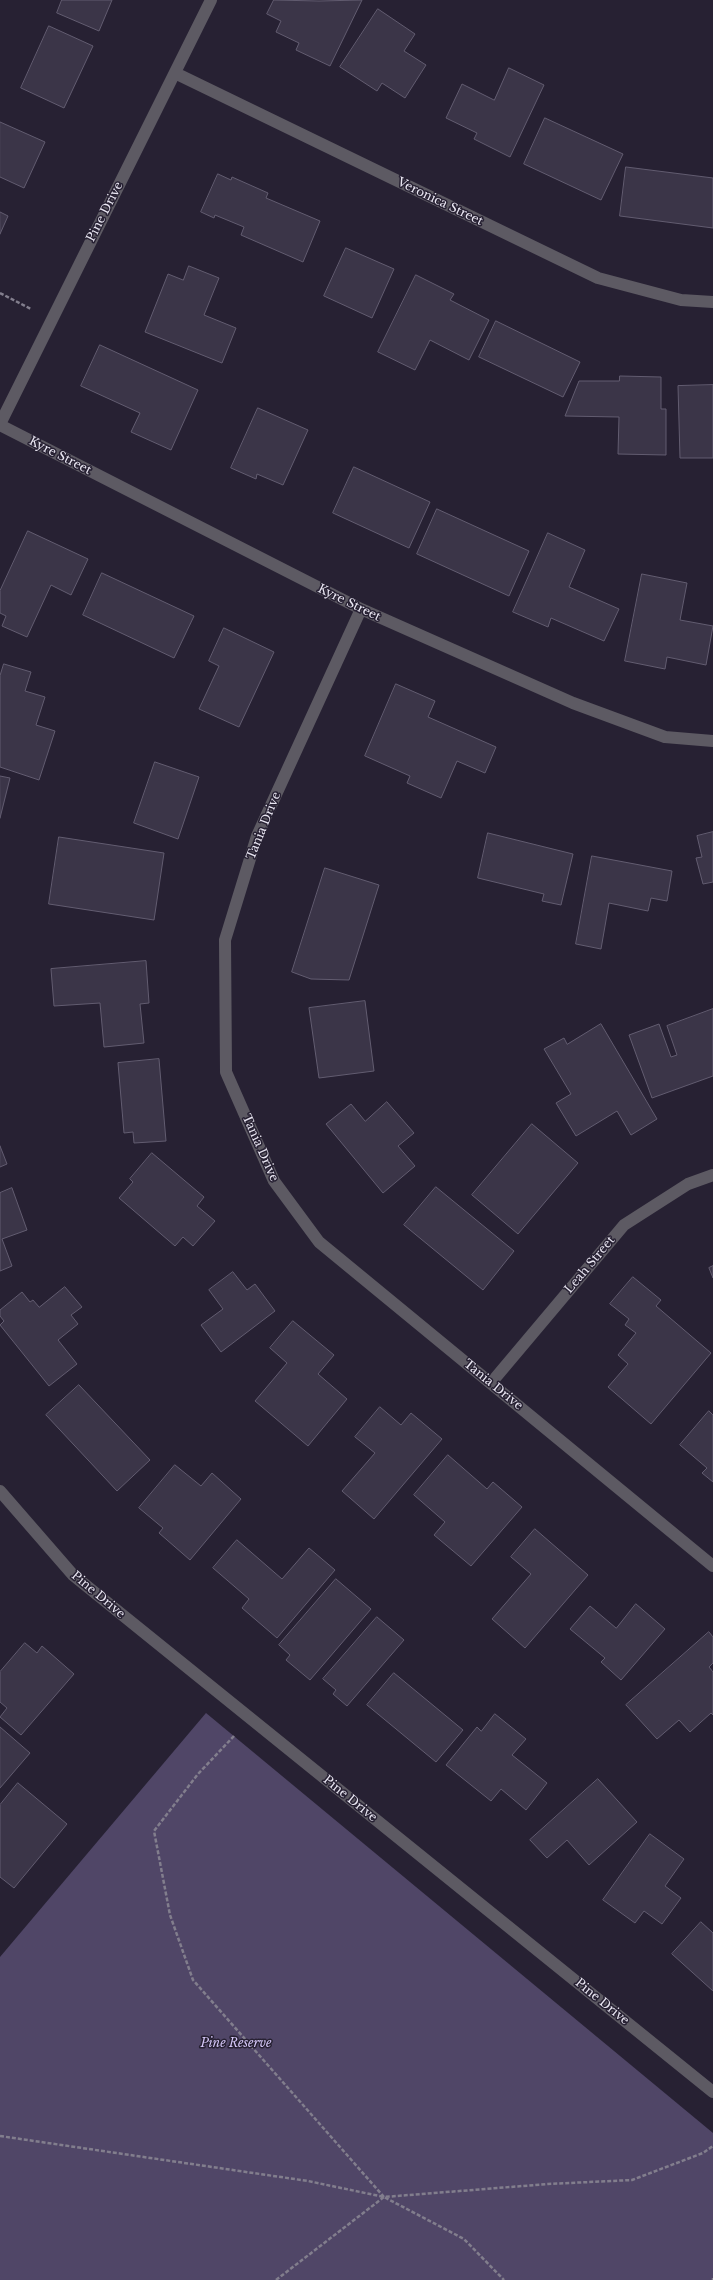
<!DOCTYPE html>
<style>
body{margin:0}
canvas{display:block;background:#272133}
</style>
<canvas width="713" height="2280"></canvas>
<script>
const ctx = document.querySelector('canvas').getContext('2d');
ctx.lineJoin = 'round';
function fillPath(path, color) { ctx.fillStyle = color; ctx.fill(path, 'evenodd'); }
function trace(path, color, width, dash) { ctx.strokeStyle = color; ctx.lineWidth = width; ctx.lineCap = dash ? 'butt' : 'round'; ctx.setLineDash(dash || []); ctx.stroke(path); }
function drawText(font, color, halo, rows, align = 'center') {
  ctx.font = font + ' "Libre Baskerville",serif'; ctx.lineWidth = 3; ctx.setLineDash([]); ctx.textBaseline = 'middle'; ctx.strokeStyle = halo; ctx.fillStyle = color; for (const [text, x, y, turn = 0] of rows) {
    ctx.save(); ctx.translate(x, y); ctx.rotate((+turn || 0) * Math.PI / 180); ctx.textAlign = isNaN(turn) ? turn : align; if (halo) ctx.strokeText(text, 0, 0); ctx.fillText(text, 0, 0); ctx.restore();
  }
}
fillPath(new Path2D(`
 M 206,1713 L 713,2133 L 713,2280 L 0,2280 L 0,1957 Z`), '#504667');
const building = new Path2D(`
 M 62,0 L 112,0 L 99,31 L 57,13 Z
 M 274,0 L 319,1 L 362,0 L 330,66 L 296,50 L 299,43 L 276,32 L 281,21 L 267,14 Z
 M 378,9 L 415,34 L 404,51 L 426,65 L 405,98 L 382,83 L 377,91 L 340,67 Z
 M 49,26 L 93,46 L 64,108 L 21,88 Z
 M 509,68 L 544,85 L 510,157 L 474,139 L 477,133 L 446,118 L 462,84 L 494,100 Z
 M 545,118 L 623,154 L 601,200 L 524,164 Z
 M 0,122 L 45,142 L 24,188 L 0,177 Z
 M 626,167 L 713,178 L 713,228 L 620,216 Z
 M 218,174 L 231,180 L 232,177 L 268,193 L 266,198 L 320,221 L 303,262 L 241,235 L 244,227 L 215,215 L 214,218 L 201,212 Z
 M 0,212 L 8,216 L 0,234 Z
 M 346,248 L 394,269 L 372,318 L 324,296 Z
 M 189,266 L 219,278 L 204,315 L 236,328 L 222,363 L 145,332 L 168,274 L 183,280 Z
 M 416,275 L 454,294 L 450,300 L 489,320 L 469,360 L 430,340 L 415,370 L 378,352 Z
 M 496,321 L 580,362 L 563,397 L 479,357 Z
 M 100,345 L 198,390 L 171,450 L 131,432 L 140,413 L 81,386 Z
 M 620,376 L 661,377 L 661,409 L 666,409 L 666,455 L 618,454 L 619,417 L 565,416 L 579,381 L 619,381 Z
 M 713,385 L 713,458 L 680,458 L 678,386 Z
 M 258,408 L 308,430 L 283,485 L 257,474 L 256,479 L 231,468 Z
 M 354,467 L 430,502 L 409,548 L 333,513 Z
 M 437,509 L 529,551 L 509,596 L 417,554 Z
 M 28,531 L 88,559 L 71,595 L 51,585 L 27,637 L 2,626 L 6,616 L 0,613 L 0,591 Z
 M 548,533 L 585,550 L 569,587 L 619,609 L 604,641 L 551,618 L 548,627 L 513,612 Z
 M 102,573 L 194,616 L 174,658 L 83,615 Z
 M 642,574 L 687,583 L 680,620 L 713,626 L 706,665 L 667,657 L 665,669 L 625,661 Z
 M 224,628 L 274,652 L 239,727 L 199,709 L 219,666 L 209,661 Z
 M 4,664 L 31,672 L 25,691 L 45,697 L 36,725 L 55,731 L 39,780 L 0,767 L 0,676 Z
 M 396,684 L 435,701 L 428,717 L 496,747 L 485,773 L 457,761 L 441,798 L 407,783 L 410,776 L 365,756 Z
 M 155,762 L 199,777 L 178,839 L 134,823 Z
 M 0,776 L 10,778 L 0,818 Z
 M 713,832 L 713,882 L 703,884 L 696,858 L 702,857 L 697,836 Z
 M 488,833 L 573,854 L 561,905 L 542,901 L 544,894 L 478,878 Z
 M 59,837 L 164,853 L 154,920 L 49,904 Z
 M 592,856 L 672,871 L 667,901 L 651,898 L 648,911 L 609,903 L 601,949 L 576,944 Z
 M 325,868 L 379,885 L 349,980 L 311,979 L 292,972 Z
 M 146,961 L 149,1003 L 140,1004 L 144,1043 L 104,1047 L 100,1003 L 54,1006 L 51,969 Z
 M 365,1001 L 374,1071 L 319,1078 L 309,1008 Z
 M 713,1009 L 713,1076 L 652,1098 L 629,1035 L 659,1024 L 671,1057 L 677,1055 L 667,1026 Z
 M 601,1024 L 657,1119 L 631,1135 L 617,1111 L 576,1136 L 556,1103 L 571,1094 L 544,1049 L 564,1038 L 567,1044 Z
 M 159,1059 L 166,1141 L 134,1143 L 133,1132 L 124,1133 L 118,1063 Z
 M 387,1102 L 414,1133 L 398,1146 L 415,1166 L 383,1193 L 326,1124 L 351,1104 L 365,1121 Z
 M 532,1124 L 578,1163 L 518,1234 L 472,1195 Z
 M 0,1146 L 7,1164 L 0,1167 Z
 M 152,1153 L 204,1197 L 197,1206 L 215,1221 L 193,1246 L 183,1237 L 175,1246 L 119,1198 L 133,1182 L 130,1179 Z
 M 436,1187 L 514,1251 L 483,1290 L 404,1225 Z
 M 12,1188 L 27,1230 L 2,1239 L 12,1266 L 0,1271 L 0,1193 Z
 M 713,1266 L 713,1278 L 709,1268 Z
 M 233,1272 L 247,1290 L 255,1284 L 275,1311 L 221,1352 L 201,1325 L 223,1309 L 209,1290 Z
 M 633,1277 L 661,1300 L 656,1306 L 711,1353 L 651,1424 L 608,1387 L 628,1364 L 618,1355 L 636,1333 L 625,1325 L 629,1319 L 610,1304 Z
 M 65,1287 L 82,1307 L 71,1315 L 78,1324 L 58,1340 L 77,1364 L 49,1386 L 0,1325 L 4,1321 L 0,1316 L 0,1310 L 22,1292 L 30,1302 L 33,1300 L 39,1307 Z
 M 293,1321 L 334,1355 L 318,1374 L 347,1399 L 308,1446 L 255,1401 L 287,1363 L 270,1348 Z
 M 79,1385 L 150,1460 L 117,1491 L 46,1415 Z
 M 380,1407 L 401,1425 L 411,1413 L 442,1439 L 374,1519 L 342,1491 L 375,1453 L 355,1437 Z
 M 709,1411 L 713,1415 L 713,1482 L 702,1473 L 707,1468 L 680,1445 Z
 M 448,1455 L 487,1489 L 493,1482 L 522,1507 L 471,1566 L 434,1535 L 445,1522 L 414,1495 Z
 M 175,1465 L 201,1486 L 212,1473 L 241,1499 L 190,1560 L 159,1533 L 163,1528 L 139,1508 Z
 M 535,1529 L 588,1575 L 525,1648 L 492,1619 L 531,1574 L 511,1557 Z
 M 237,1540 L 282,1579 L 309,1548 L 335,1570 L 277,1638 L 242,1608 L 249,1599 L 213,1568 Z
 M 336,1579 L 371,1609 L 310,1680 L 286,1660 L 290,1655 L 279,1645 Z
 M 636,1604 L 665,1629 L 621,1680 L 601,1662 L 605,1658 L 570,1629 L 590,1606 L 616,1628 Z
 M 377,1617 L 404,1640 L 347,1706 L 333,1694 L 336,1690 L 323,1679 Z
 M 709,1632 L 713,1637 L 713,1663 L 709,1667 L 713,1672 L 713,1715 L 711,1713 L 690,1732 L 679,1720 L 657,1739 L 626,1705 Z
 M 25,1643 L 37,1653 L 42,1646 L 74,1674 L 21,1735 L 0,1717 L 7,1708 L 0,1702 L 0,1672 Z
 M 394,1673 L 463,1730 L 436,1762 L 367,1705 Z
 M 495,1714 L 526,1739 L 512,1755 L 547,1783 L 526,1810 L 501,1789 L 491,1801 L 446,1765 L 477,1727 L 481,1731 Z
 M 0,1727 L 30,1753 L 0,1788 Z
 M 598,1779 L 637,1822 L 589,1865 L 567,1840 L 547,1858 L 530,1840 Z
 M 18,1783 L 67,1824 L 14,1888 L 0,1877 L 0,1805 Z
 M 650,1834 L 684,1859 L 665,1886 L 681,1898 L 662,1924 L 644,1911 L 635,1923 L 603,1900 Z
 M 701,1922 L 713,1933 L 713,1991 L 672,1954 Z`);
fillPath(building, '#3b3548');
trace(building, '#625c70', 1);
trace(new Path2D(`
 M 0,293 L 31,309
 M 234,1736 L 198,1774 L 154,1831 L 170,1915 L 193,1980 L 384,2197
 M 0,2136 L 308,2181 L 384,2197 L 464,2239 L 504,2280
 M 276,2280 L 384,2197 L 548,2184 L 632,2180 L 703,2153 L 713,2146
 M 713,2280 L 713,2278`), '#827e8d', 2.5, [4, 2]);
trace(new Path2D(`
 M 175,73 L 598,278 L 681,300 L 713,302
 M 0,424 L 211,0
 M 0,425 L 361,609 L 573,703 L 665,737 L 713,741
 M 361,609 L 257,836 L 225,940 L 226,1072 L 274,1181 L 319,1242 L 713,1566
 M 491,1383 L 624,1225 L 688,1184 L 713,1175
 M 0,1491 L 73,1575 L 713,2092`), '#5d5a63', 12);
drawText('12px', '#e9e6f2', '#272133', [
 ["Veronica Street",440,202,26],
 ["Pine Drive",105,212,-63],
 ["Kyre Street",60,456,27],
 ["Kyre Street",349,603,26],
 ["Tania Drive",264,826,-68],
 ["Tania Drive",260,1148,66],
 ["Leah Street",590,1265,-50],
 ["Tania Drive",493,1385,39],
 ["Pine Drive",98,1595,40],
 ["Pine Drive",350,1799,39],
 ["Pine Drive",602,2002,39]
]);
drawText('italic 12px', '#d6c8f9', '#272133', [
 ["Pine Reserve",236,2044]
]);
</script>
